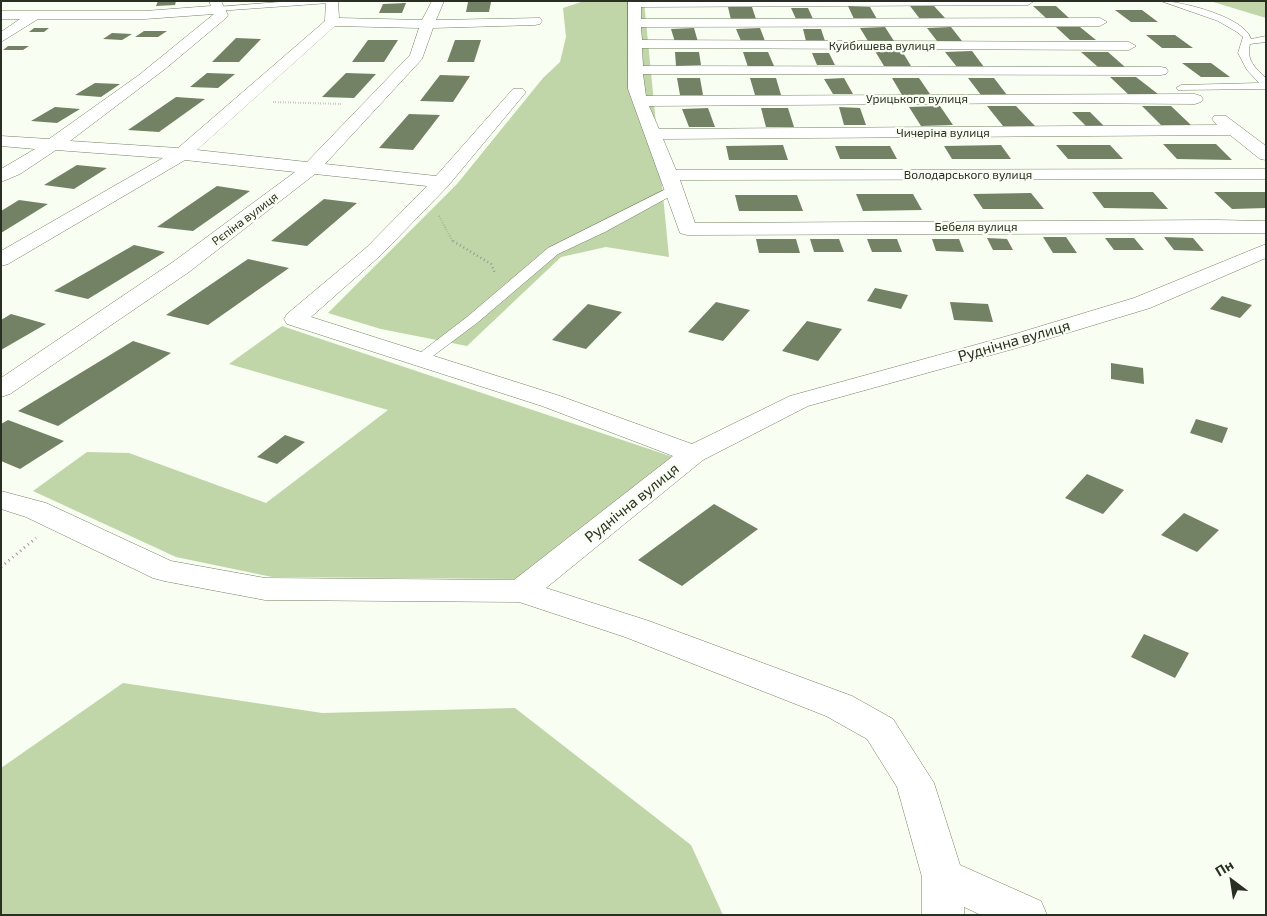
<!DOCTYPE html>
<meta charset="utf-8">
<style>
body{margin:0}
#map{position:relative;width:1267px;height:916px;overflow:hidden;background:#f8fef1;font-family:"Exo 2",sans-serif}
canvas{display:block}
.frame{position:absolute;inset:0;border:2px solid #292f22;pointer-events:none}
.north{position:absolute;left:1207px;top:856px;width:50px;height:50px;-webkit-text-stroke:4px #f8fef1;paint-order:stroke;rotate:329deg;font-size:14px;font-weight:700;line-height:20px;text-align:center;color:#292f22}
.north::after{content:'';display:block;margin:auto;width:18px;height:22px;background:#292f22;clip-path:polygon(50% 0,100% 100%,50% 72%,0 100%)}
</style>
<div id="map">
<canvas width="1267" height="916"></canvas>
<div class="frame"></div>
<div class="north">Пн</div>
</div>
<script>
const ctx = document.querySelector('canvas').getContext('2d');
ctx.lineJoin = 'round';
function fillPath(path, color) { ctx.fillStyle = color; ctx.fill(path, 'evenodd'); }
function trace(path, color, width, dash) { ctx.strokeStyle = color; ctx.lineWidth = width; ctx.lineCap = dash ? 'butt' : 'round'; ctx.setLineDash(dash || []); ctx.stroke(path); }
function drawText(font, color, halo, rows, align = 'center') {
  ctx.font = font + ' "Exo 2",sans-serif'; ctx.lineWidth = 4.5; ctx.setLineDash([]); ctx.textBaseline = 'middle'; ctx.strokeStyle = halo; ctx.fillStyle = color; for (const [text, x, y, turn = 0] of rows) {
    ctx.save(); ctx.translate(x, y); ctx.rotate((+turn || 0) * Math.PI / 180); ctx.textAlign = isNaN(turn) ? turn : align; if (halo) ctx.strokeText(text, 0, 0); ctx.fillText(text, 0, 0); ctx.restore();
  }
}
fillPath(new Path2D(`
 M 584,1 L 644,1 L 669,257 L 606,247 L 561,257 L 467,346 L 381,329 L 328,313 L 457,184 L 543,78 L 560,62 L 566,37 L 563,8 Z
 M 1210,1 L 1266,1 L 1266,18 Z
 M 282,326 L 673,457 L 517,579 L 272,577 L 176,557 L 33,491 L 87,452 L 129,453 L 266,503 L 388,410 L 229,364 Z
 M 123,683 L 322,713 L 515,708 L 691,845 L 723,915 L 1,915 L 1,768 Z`), '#c0d5a8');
fillPath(new Path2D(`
 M 158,1 L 176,1 L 175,5 L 156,6 Z
 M 468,2 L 491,2 L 489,12 L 466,12 Z
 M 406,3 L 402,13 L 379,13 L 383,4 Z
 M 848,6 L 870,7 L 877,19 L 854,19 Z
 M 910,6 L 934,6 L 945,18 L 920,19 Z
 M 1033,6 L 1056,6 L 1069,18 L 1046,18 Z
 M 728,7 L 752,7 L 756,19 L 731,20 Z
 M 791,8 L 808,8 L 813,19 L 796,19 Z
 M 1115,10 L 1142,10 L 1158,22 L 1131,22 Z
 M 885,27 L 894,41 L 868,41 L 860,28 Z
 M 951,27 L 962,41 L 937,41 L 927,28 Z
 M 1056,27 L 1080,27 L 1096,40 L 1070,40 Z
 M 34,28 L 49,28 L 44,32 L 29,32 Z
 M 694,28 L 698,42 L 675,42 L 671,29 Z
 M 760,28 L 765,41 L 741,41 L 736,29 Z
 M 803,29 L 821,29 L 825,41 L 806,41 Z
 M 144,31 L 167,31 L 158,37 L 135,37 Z
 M 112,33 L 132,34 L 122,40 L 103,39 Z
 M 1146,35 L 1175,35 L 1193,48 L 1162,48 Z
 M 236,38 L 261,39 L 239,62 L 212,62 Z
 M 368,40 L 398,40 L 384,62 L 352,62 Z
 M 455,40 L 481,40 L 474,62 L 447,62 Z
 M 8,46 L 29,46 L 23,50 L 3,50 Z
 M 875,51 L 902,51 L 911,66 L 884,66 Z
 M 972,51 L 984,67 L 957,67 L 945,52 Z
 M 675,52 L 699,52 L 701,65 L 676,66 Z
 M 743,52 L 768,52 L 774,66 L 748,67 Z
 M 1081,52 L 1108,52 L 1125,67 L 1098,67 Z
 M 812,53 L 829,53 L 835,65 L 817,65 Z
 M 1182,63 L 1211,63 L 1230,77 L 1201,77 Z
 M 207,73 L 235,74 L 218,88 L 190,87 Z
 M 346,73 L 376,74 L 354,98 L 322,97 Z
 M 440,75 L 470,76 L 453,102 L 420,101 Z
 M 1110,77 L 1136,77 L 1158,94 L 1129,95 Z
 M 677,78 L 700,78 L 703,95 L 680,95 Z
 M 750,78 L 776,78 L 781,95 L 755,95 Z
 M 844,78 L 853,94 L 833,94 L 824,79 Z
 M 892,78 L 919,78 L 930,94 L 902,95 Z
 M 968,78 L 994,78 L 1007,95 L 981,95 Z
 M 95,83 L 120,84 L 101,97 L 75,95 Z
 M 176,97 L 205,99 L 159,132 L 128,130 Z
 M 940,106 L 953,125 L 921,126 L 909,107 Z
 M 987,106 L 1016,106 L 1035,126 L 1003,126 Z
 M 1142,106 L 1171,106 L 1191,125 L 1161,125 Z
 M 55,107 L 80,109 L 57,123 L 31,121 Z
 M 839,107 L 860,108 L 866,125 L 844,125 Z
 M 708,108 L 715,127 L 689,127 L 682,109 Z
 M 761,108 L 788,108 L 794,127 L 766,127 Z
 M 1072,112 L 1090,112 L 1104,126 L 1086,126 Z
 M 409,114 L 440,115 L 413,150 L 379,148 Z
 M 1163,144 L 1216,144 L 1232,160 L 1177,159 Z
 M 783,145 L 788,160 L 729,160 L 726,146 Z
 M 1001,145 L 1011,159 L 952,159 L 944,146 Z
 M 1056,145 L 1110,145 L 1123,159 L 1068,159 Z
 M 835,146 L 890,146 L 897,159 L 840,159 Z
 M 77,165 L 107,168 L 74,189 L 44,185 Z
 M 217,186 L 250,191 L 193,231 L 157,227 Z
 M 1092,192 L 1153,192 L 1168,209 L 1104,208 Z
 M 1214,192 L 1266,192 L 1266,208 L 1232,209 Z
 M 1031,193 L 1044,209 L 983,209 L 973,194 Z
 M 856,194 L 913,194 L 922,210 L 863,211 Z
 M 735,195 L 797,195 L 803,211 L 739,211 Z
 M 324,199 L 357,203 L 307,246 L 271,241 Z
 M 19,200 L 48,204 L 1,233 L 1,211 Z
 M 1043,237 L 1066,237 L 1077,253 L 1053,253 Z
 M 1164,237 L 1193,238 L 1204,251 L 1174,250 Z
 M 987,238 L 1007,239 L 1013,250 L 993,250 Z
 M 1105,238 L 1134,238 L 1144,250 L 1114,250 Z
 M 756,239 L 796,239 L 800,253 L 759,253 Z
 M 810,239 L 839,239 L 844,252 L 814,252 Z
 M 867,239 L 897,239 L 902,252 L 872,252 Z
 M 932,239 L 959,239 L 964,252 L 936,251 Z
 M 134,245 L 165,252 L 88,299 L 54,291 Z
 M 248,259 L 289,268 L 208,325 L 166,315 Z
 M 875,288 L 908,295 L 901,309 L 867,301 Z
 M 1222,296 L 1252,305 L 1240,318 L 1210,309 Z
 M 716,302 L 750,310 L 723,341 L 688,332 Z
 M 950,302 L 988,304 L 993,322 L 954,320 Z
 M 588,304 L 622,312 L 586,349 L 552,340 Z
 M 11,314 L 46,324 L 1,350 L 1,320 Z
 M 807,321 L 842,329 L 818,361 L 782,351 Z
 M 133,341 L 171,353 L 58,426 L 18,411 Z
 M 1111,363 L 1143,368 L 1144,384 L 1111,379 Z
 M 1196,419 L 1228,428 L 1222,443 L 1190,433 Z
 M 8,420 L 64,441 L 20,469 L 1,461 L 1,424 Z
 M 285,435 L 305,442 L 277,464 L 257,457 Z
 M 1087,474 L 1124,490 L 1103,514 L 1065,498 Z
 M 714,504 L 758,529 L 682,586 L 638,560 Z
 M 1184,513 L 1219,530 L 1197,552 L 1161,535 Z
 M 1144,634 L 1189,653 L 1175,678 L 1131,657 Z`), '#738164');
const service = new Path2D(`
 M 292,1 L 333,1 L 329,3 L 217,11 L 213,9 L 217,7 Z
 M 1161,1 C 1181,1 1245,17 1251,39 L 1266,36 L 1266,42 L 1250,44 C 1246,60 1255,68 1266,78 L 1266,89 L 1178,90 L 1176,88 L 1181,85 L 1259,83 L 1247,70 L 1238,53 L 1243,37 L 1237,32 L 1218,21 Z
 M 674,185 L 678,186 L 680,189 L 678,192 L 605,232 L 558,254 L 477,323 L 425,362 L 415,362 L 412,359 L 467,317 L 548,248 Z`);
const minor = new Path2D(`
 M 209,1 L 221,1 L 228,15 L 226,18 L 165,69 L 70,141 L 178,148 L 325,21 L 326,1 L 338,1 L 339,18 L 422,20 L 432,1 L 444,1 L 436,20 L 540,18 L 542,21 L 540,24 L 535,25 L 433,28 L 422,59 L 325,164 L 436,176 L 513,89 L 523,89 L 526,92 L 448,186 L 381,255 L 311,317 L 560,396 L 692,444 L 790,396 L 1015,334 L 1134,298 L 1266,244 L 1266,258 L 1150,308 L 1031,344 L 808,406 L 703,460 L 546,588 L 649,621 L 852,696 L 893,719 L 934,783 L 960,865 L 1041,901 L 1047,915 L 981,915 L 964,907 L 964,915 L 922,915 L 922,877 L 897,787 L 867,739 L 826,716 L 625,637 L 519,602 L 265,600 L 164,581 L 153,578 L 26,517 L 1,509 L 1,491 L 46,503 L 171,561 L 265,578 L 514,580 L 673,456 L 542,406 L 287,324 L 284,319 L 287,314 L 367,247 L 427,186 L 315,174 L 189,272 L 10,394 L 1,397 L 1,378 L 173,262 L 295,172 L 185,160 L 8,264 L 1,266 L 1,251 L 163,158 L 56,150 L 20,174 L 1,182 L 1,169 L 35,149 L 1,146 L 1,136 L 49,139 L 139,75 L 214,14 L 145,19 L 38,19 L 1,42 L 1,32 L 20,19 L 1,19 L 1,11 L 145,11 L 211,6 ZM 335,26 L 419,28 L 410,55 L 307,162 L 197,150 Z
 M 628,1 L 1034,1 L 1028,5 L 641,7 L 641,19 L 1100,18 L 1107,22 L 1100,26 L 641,27 L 642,40 L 1129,42 L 1136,46 L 1129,50 L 642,48 L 643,66 L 1161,67 L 1166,68 L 1168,71 L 1166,74 L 1161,75 L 643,74 L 646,96 L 1195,94 L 1201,96 L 1203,99 L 1201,102 L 1195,104 L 1054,103 L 649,106 L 659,129 L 1217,125 L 1212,119 L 1214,116 L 1226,116 L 1266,146 L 1266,160 L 1260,159 L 1230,135 L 663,139 L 676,170 L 1266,169 L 1266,179 L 680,180 L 695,223 L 1216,220 L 1266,221 L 1266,233 L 687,235 L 680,233 L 628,89 Z`);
trace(service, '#738163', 1);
trace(minor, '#738163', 1);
trace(new Path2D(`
 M 273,102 L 342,104
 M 439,216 L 453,242`), '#93998c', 2, [0.5, 2]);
trace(new Path2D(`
 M 453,241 L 491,264 L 495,273`), '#93998c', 2.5, [1, 3]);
trace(new Path2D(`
 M 1,567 L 36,538`), '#93998c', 3, [1, 4]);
fillPath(service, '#fff');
fillPath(minor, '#fff');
drawText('12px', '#292f22', '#f8fef1', [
 ["Куйбишева вулиця",882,46],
 ["Урицького вулиця",917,99],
 ["Чичеріна вулиця",943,133],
 ["Володарського вулиця",968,175],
 ["Рєпіна вулиця",245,219,-37],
 ["Бебеля вулиця",976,227]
]);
drawText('15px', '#292f22', '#f8fef1', [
 ["Руднічна вулиця",1014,341,-16],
 ["Руднічна вулиця",632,503,-39]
]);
</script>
